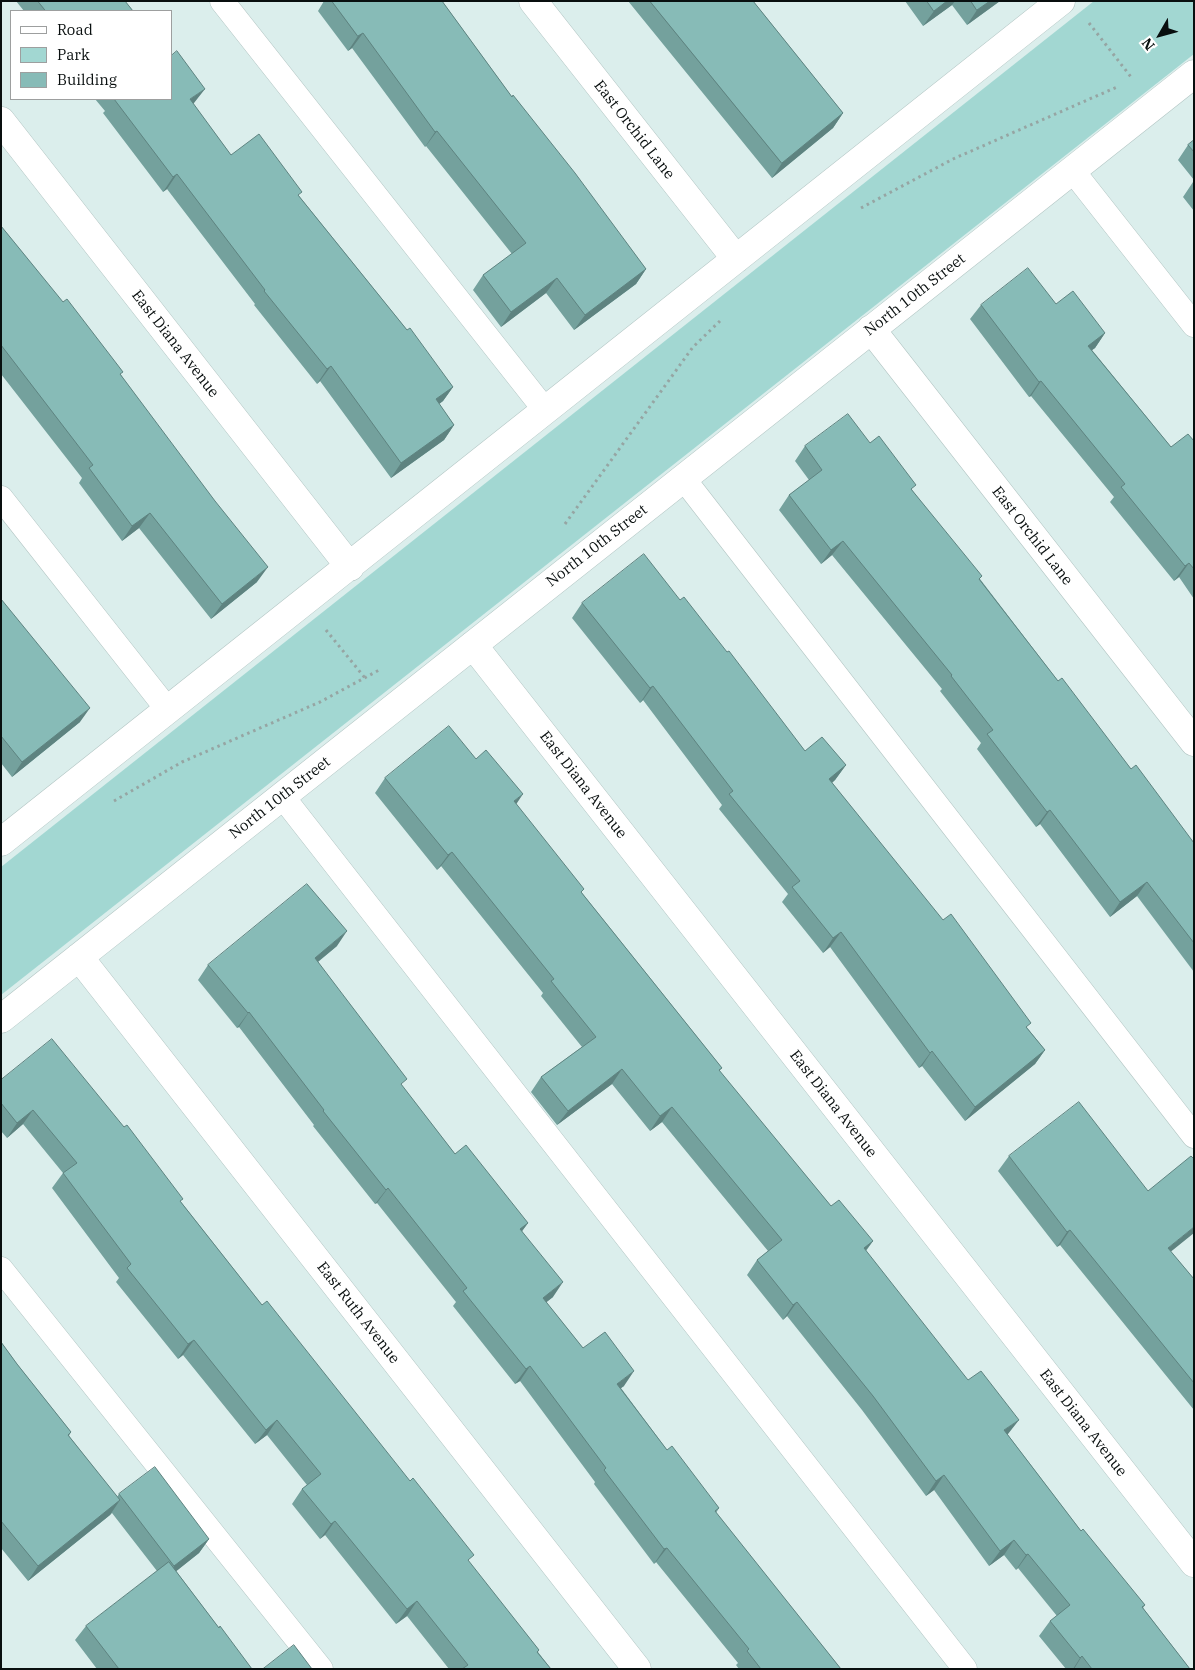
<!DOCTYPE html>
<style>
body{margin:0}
#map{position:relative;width:1195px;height:1670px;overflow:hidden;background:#dbeeec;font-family:"IBM Plex Serif",serif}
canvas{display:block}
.frame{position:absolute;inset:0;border:2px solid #090f0f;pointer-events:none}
.legend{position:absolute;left:10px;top:10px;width:162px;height:90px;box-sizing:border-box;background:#fff;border:1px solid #9d9f9f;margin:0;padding:6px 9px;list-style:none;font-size:15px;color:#090f0f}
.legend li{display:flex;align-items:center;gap:10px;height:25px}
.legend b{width:25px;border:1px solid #9d9f9f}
.north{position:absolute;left:1135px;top:10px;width:50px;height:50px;-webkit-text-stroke:4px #fff;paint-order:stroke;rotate:232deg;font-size:14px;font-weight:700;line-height:20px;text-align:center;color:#090f0f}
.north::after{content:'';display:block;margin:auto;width:18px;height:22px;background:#090f0f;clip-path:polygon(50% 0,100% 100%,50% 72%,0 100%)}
</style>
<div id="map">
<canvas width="1195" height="1670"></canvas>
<div class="frame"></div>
<ul class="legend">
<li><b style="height:6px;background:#fff"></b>Road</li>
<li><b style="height:14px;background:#a2d7d2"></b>Park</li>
<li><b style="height:14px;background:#87bbb7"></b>Building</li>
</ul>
<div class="north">N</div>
</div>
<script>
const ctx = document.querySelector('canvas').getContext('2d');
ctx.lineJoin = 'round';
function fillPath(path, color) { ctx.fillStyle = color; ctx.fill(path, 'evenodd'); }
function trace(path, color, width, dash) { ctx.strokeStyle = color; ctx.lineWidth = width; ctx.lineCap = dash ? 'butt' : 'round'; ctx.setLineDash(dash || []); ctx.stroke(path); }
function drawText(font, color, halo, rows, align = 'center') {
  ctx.font = font + ' "IBM Plex Serif",serif'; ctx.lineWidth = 4.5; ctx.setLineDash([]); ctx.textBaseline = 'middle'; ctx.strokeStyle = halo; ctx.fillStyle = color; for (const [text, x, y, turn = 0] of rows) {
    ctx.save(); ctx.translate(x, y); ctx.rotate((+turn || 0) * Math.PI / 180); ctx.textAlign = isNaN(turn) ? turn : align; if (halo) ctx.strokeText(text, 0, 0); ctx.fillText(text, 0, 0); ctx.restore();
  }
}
fillPath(new Path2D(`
 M 1094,1 L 1194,1 L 1194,54 L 1,995 L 1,867 Z`), '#a2d7d2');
const lane = new Path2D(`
 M 222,1 L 545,410
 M 1072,170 L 1194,325
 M 683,478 L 1194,1136
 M 1,498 L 168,710
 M 282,796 L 965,1669
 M 1,1269 L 321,1669`);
const street = new Path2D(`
 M 533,1 L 736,259
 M 1,121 L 350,567
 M 871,329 L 1194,742
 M 473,645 L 1194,1563
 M 1,842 L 1061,1
 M 79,957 L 637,1669
 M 1,1019 L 1194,74`);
trace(lane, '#b2c5c3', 25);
trace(street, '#b2c5c3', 29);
trace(new Path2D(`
 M 1089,23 L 1131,77
 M 861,208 L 953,159 L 1117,87
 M 565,524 L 693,347 L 720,321
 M 326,630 L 365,678
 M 114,801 L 182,762 L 320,702 L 381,669`), '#96a5a3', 3, [2.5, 4]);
trace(lane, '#fff', 24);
trace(street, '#fff', 28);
fillPath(new Path2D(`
 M 16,1 L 125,1 L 133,11 L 24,11 Z
 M 324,1 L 442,1 L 512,97 L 646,269 L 636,284 L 574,330 L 546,293 L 501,327 L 473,290 L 483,275 L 512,254 L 426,146 L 425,147 L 352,48 L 348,51 L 318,11 Z
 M 628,1 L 753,1 L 843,113 L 833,128 L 772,178 Z
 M 905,1 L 1000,1 L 967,25 L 952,5 L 923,26 Z
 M 95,99 L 171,99 L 194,103 L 193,104 L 231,155 L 299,196 L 453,387 L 443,401 L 439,404 L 454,425 L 444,440 L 391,478 L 320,381 L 317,384 L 254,305 L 255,304 L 167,189 L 163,192 L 103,113 L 105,111 Z
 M 1194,140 L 1194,180 L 1178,160 L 1188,145 Z
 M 1193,182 L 1194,182 L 1194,211 L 1183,197 Z
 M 1,226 L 121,375 L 257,582 L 211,619 L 139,528 L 122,541 L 79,483 L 82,478 L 1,374 Z
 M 1056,304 L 1105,333 L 1095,348 L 1092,350 L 1171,447 L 1194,441 L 1194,599 L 1179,577 L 1174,581 L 1110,502 L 1114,497 L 1031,396 L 1029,397 L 970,319 L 981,305 Z
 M 870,443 L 912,490 L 1058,681 L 1131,769 L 1194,843 L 1194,972 L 1137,896 L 1110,917 L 1040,824 L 1036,827 L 977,749 L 981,743 L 940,691 L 942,689 L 832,555 L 821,564 L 779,510 L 789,495 L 809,480 L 795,461 L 805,446 Z
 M 1,599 L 80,722 L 12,777 L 1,763 Z
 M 680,600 L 805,751 L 846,765 L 835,780 L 832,783 L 1045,1050 L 1035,1064 L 965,1121 L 922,1066 L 919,1068 L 830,947 L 823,953 L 782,902 L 788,894 L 719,809 L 722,805 L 643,700 L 640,703 L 572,618 L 582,603 Z
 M 476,759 L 516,804 L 582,893 L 722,1068 L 719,1071 L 831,1206 L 873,1241 L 866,1251 L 1008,1435 L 1081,1531 L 1145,1605 L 1143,1608 L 1190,1669 L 1066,1669 L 1039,1636 L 1050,1621 L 1057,1616 L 1018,1568 L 1016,1570 L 1004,1555 L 989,1566 L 934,1490 L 926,1496 L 862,1410 L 787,1316 L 783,1320 L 747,1275 L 757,1260 L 768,1251 L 662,1122 L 650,1131 L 612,1084 L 557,1125 L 531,1092 L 541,1077 L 582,1047 L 541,996 L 543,993 L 441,866 L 437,870 L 375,793 L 385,778 Z
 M 337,946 L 318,962 L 402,1086 L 455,1154 L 528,1223 L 522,1231 L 553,1297 L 546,1302 L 583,1348 L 624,1386 L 621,1388 L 667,1450 L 719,1508 L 716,1513 L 841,1669 L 739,1669 L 736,1665 L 738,1663 L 656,1562 L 654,1564 L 594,1484 L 595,1482 L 520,1381 L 515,1384 L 453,1306 L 456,1302 L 377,1203 L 375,1204 L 313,1126 L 314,1125 L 239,1027 L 237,1028 L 198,980 L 208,965 Z
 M 1,1080 L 181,1202 L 262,1305 L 539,1650 L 538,1652 L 551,1669 L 449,1669 L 407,1616 L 396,1624 L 325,1535 L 320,1539 L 292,1504 L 302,1489 L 307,1485 L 267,1435 L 255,1444 L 183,1355 L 178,1359 L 116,1282 L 119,1278 L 52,1188 L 63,1173 L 23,1124 L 7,1138 L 1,1131 Z
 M 1009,1156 L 1171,1252 L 1194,1279 L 1194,1410 L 1060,1245 L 1057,1247 L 998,1171 Z
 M 1,1342 L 17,1364 L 71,1432 L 69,1436 L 117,1497 L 119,1494 L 209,1539 L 199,1553 L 176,1571 L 219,1628 L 252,1669 L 97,1669 L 75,1640 L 86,1626 L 157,1571 L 112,1513 L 110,1515 L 28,1581 L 1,1548 Z`), '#74a19d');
fillPath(new Path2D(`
 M 947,1 L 955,1 L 952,5 L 923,26 L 934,11 Z
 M 990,1 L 1000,1 L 967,25 L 977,10 Z
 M 363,33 L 352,48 L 348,51 L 358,36 Z
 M 205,89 L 194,103 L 180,114 L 190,99 Z
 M 843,113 L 833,128 L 772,178 L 782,163 Z
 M 437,131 L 426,146 L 425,147 L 435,132 Z
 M 177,174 L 167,189 L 163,192 L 173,177 Z
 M 646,269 L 636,284 L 574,330 L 585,315 Z
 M 557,278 L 546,293 L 501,327 L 511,312 Z
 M 1105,333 L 1095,348 L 1078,360 L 1088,346 Z
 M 331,366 L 320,381 L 317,384 L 327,369 Z
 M 1041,381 L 1031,396 L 1029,397 L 1039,382 Z
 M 453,387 L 443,401 L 426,414 L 436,399 Z
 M 454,425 L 444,440 L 391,478 L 401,463 Z
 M 150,513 L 139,528 L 122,541 L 132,526 Z
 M 843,541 L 832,555 L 821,564 L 831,550 Z
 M 1189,563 L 1179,577 L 1174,581 L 1185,566 Z
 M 268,567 L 257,582 L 211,619 L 222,604 Z
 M 653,686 L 643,700 L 640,703 L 650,688 Z
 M 90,708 L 80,722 L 12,777 L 22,762 Z
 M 846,765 L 835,780 L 818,794 L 829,779 Z
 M 523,794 L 513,809 L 514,801 Z
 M 1050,810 L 1040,824 L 1036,827 L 1047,812 Z
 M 452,852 L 441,866 L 437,870 L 448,855 Z
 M 1147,882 L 1137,896 L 1110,917 L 1120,902 Z
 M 347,931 L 337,946 L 304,973 L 315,958 Z
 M 841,932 L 830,947 L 823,953 L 833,938 Z
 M 249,1012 L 239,1027 L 237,1028 L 248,1013 Z
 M 1045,1050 L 1035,1064 L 965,1121 L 975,1107 Z
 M 932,1051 L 922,1066 L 919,1068 L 930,1053 Z
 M 622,1069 L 612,1084 L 557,1125 L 568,1111 Z
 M 672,1107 L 662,1122 L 650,1131 L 660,1116 Z
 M 33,1110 L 23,1124 L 7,1138 L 17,1123 Z
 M 388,1188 L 377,1203 L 375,1204 L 386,1190 Z
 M 528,1223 L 517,1238 L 520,1229 Z
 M 1194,1227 L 1194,1233 L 1158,1262 L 1168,1248 Z
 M 1070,1230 L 1060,1245 L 1057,1247 L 1067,1232 Z
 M 873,1241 L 862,1255 L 864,1248 Z
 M 563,1282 L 553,1297 L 533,1313 L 543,1298 Z
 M 797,1302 L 787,1316 L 783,1320 L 793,1305 Z
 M 194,1340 L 183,1355 L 178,1359 L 188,1344 Z
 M 530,1366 L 520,1381 L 515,1384 L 526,1369 Z
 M 634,1371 L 624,1386 L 607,1398 L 617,1384 Z
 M 277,1420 L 267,1435 L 255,1444 L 266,1430 Z
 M 1019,1420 L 1008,1434 L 994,1445 L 1004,1430 Z
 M 944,1475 L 934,1490 L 926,1496 L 936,1481 Z
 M 120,1500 L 110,1515 L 28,1581 L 38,1566 Z
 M 335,1521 L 325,1535 L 320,1539 L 331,1524 Z
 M 209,1539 L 199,1553 L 164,1581 L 174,1566 Z
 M 1014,1540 L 1004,1555 L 989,1566 L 1000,1551 Z
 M 667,1548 L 656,1562 L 654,1564 L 664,1549 Z
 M 1028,1554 L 1018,1568 L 1016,1570 L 1026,1555 Z
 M 417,1601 L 407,1616 L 396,1624 L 407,1609 Z
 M 1082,1656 L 1074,1669 L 1073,1669 L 1080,1658 Z`), '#5e8380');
const building = new Path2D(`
 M 38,1 L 125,1 L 133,11 L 46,11 Z
 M 332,1 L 442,1 L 512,97 L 513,95 L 575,173 L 646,269 L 585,315 L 557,278 L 511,312 L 483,275 L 526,243 L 437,131 L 435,132 L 363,33 L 358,36 Z
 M 650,1 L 753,1 L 843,113 L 782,163 Z
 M 927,1 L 947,1 L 934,11 Z
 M 971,1 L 990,1 L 977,10 Z
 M 177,51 L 205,89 L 190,99 L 231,155 L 259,134 L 302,192 L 298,195 L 407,330 L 410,328 L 453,387 L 436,399 L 454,425 L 401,463 L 331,366 L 327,369 L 264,291 L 265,290 L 177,174 L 173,177 L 114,99 L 171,99 L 171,56 Z
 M 1194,140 L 1194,152 L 1188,145 Z
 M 1,226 L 63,302 L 67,299 L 123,372 L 120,374 L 215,501 L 268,567 L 222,604 L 150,513 L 132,526 L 89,468 L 93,465 L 1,345 Z
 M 1028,268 L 1056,304 L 1073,291 L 1105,333 L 1088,346 L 1171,447 L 1188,434 L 1194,441 L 1194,569 L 1189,563 L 1185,566 L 1121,487 L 1125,484 L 1041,381 L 1039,382 L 981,305 Z
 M 848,414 L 870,443 L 879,436 L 916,485 L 911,489 L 982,576 L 979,579 L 1058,681 L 1062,678 L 1131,769 L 1136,765 L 1194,843 L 1194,943 L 1147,882 L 1120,902 L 1050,810 L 1047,812 L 987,734 L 993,730 L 951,676 L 952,675 L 843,541 L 831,550 L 789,495 L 822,470 L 805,446 Z
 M 644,554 L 680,600 L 684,597 L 727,652 L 729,651 L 805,751 L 822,737 L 846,765 L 829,779 L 943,920 L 951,914 L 1031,1023 L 1026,1027 L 1045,1050 L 975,1107 L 932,1051 L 930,1053 L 841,932 L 833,938 L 792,887 L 800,881 L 729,794 L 733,791 L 653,686 L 650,688 L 582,603 Z
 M 1,599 L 90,708 L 22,762 L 1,736 Z
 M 449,726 L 476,759 L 486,750 L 523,794 L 514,801 L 584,889 L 581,892 L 722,1068 L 719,1070 L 831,1206 L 839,1200 L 873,1241 L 864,1248 L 968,1380 L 981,1371 L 1019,1420 L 1004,1430 L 1081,1531 L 1083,1529 L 1145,1605 L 1142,1607 L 1190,1669 L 1092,1669 L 1082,1656 L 1080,1658 L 1050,1621 L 1070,1605 L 1028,1554 L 1026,1555 L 1014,1540 L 1000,1551 L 944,1475 L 936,1481 L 873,1396 L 797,1302 L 793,1305 L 757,1260 L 782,1240 L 672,1107 L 660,1116 L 622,1069 L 568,1111 L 541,1077 L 596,1037 L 551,981 L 554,979 L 452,852 L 448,855 L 385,778 Z
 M 307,884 L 347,931 L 315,958 L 407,1079 L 401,1084 L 455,1154 L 466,1145 L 528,1223 L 520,1229 L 563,1282 L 543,1298 L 583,1348 L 605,1332 L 634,1371 L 617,1384 L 667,1450 L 672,1446 L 719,1508 L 715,1511 L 841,1669 L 761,1669 L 747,1651 L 749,1649 L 667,1548 L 664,1549 L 604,1470 L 606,1468 L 530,1366 L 526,1369 L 463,1291 L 467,1288 L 388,1188 L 386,1190 L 323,1111 L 324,1110 L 249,1012 L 248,1013 L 208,965 Z
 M 52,1039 L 124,1127 L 127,1125 L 183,1199 L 180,1201 L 262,1305 L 267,1301 L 410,1481 L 413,1478 L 474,1555 L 468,1560 L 539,1650 L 537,1652 L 551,1669 L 462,1669 L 468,1665 L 417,1601 L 407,1609 L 335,1521 L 331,1524 L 302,1489 L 321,1474 L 277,1420 L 266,1430 L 194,1340 L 188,1344 L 127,1268 L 131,1264 L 63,1173 L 77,1163 L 33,1110 L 17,1123 L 1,1103 L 1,1080 Z
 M 1079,1102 L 1148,1191 L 1191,1156 L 1194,1159 L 1194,1227 L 1168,1248 L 1194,1279 L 1194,1383 L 1070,1230 L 1067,1232 L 1009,1156 Z
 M 1,1342 L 17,1364 L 71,1432 L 68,1435 L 120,1500 L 38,1566 L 1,1521 Z
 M 155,1467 L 209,1539 L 174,1566 L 119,1494 Z
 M 169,1562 L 219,1628 L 220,1626 L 252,1669 L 119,1669 L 86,1626 Z
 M 294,1645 L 312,1669 L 263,1669 Z`);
fillPath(building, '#87bbb7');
trace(building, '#5e8380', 1);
drawText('15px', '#090f0f', '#fff', [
 ["East Orchid Lane",634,130,52],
 ["North 10th Street",915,295,-38],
 ["East Diana Avenue",175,344,52],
 ["East Orchid Lane",1032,536,52],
 ["North 10th Street",597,546,-38],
 ["East Diana Avenue",583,785,52],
 ["North 10th Street",280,798,-38],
 ["East Diana Avenue",833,1104,52],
 ["East Ruth Avenue",358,1313,52],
 ["East Diana Avenue",1083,1423,52]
]);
</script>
